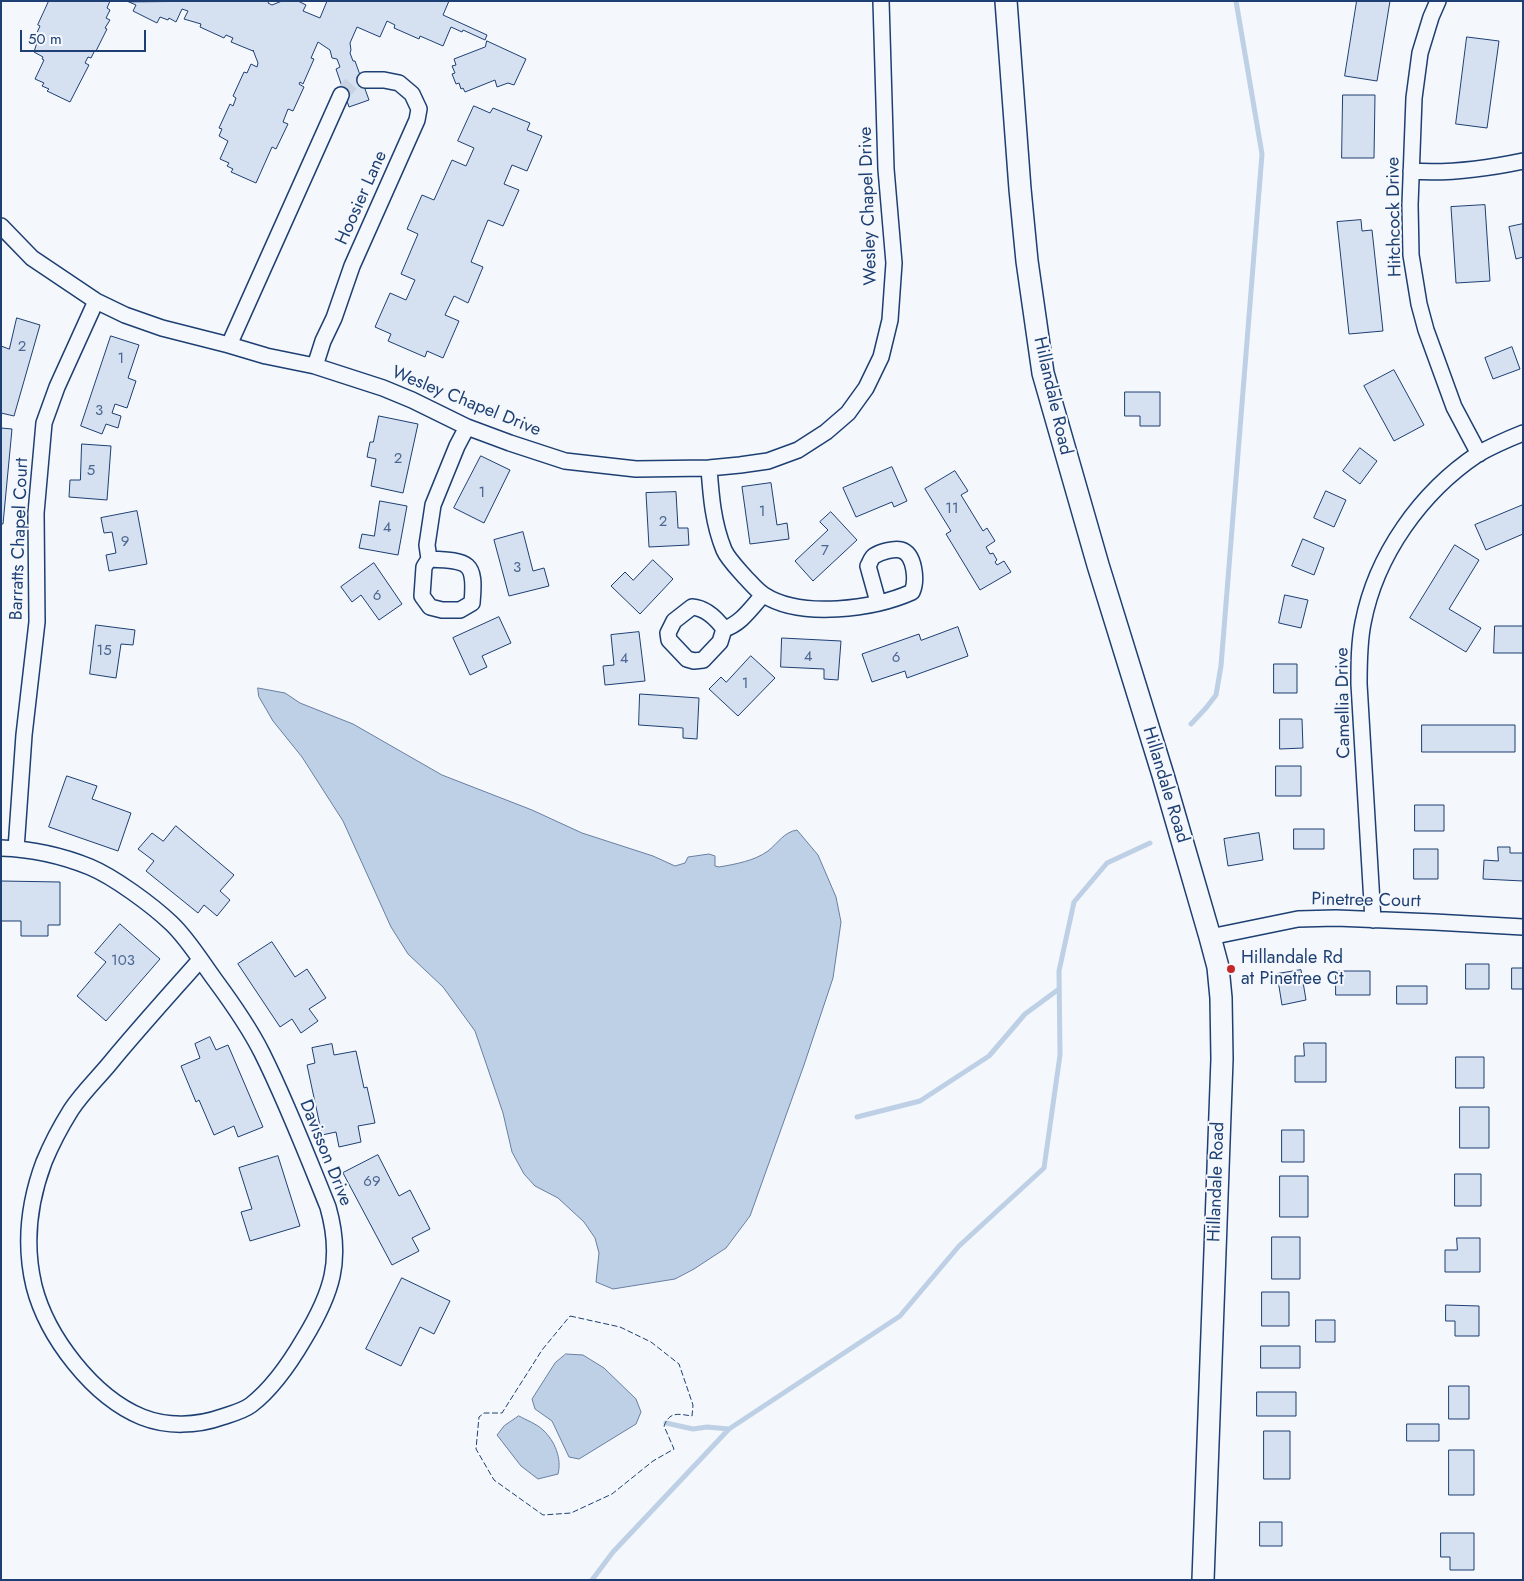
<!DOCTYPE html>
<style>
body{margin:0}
#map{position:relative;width:1524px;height:1581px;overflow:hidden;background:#f4f7fb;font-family:Jost,sans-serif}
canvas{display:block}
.frame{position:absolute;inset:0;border:2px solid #1d3f73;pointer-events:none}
.scale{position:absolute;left:20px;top:30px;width:126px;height:22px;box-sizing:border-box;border:2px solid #1d3f73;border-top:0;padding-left:6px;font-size:15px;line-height:18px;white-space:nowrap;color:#1d3f73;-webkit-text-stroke:4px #f4f7fb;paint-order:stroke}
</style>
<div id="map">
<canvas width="1524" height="1581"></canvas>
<div class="frame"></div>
<div class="scale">50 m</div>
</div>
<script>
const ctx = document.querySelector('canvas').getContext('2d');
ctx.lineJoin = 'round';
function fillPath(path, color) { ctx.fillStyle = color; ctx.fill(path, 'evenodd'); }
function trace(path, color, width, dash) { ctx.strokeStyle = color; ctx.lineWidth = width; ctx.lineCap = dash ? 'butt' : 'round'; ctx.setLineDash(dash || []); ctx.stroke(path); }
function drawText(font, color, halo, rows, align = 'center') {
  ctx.font = font + ' Jost,sans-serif'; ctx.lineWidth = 4; ctx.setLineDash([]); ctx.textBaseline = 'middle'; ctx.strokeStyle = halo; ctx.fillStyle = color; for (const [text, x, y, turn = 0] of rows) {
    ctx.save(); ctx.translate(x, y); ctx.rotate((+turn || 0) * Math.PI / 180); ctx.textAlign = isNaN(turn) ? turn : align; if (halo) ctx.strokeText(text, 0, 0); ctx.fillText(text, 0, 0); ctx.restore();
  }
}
const water = new Path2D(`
 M 258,688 L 285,693 L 300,703 L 353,724 L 442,775 L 532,810 L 582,833 L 653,856 L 675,866 L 685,863 L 688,857 L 709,854 L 715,856 L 715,866 L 719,867 C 736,864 754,861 768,851 C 778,843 784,832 797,830 L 818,855 L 836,897 L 841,922 L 833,978 L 804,1065 L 750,1216 L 726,1248 L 694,1269 L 675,1279 L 613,1289 L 596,1282 L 599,1253 L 595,1238 L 584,1222 L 558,1198 L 535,1186 L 524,1174 L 512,1152 L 503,1113 L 475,1031 L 443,987 L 408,954 L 391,927 L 343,821 L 302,757 L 273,721 L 259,697 Z
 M 566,1354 L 583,1355 L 604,1368 L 636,1399 L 641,1412 L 636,1424 L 579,1459 L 569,1457 L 552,1421 L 535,1409 L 532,1399 L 555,1363 Z
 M 519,1416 C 526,1420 537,1424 543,1430 C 555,1441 562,1459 558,1474 L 538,1479 L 521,1466 L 497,1435 L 504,1426 Z`);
fillPath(water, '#bed0e5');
trace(water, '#687fa3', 1);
trace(new Path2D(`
 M 1191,724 L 1206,708 L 1216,695 L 1221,666 L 1262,154 L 1236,1
 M 857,1117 L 920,1101 L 989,1056 L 1025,1014 L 1059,989
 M 666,1423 L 693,1429 L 707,1427 L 729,1429
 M 592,1580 L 613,1552 L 729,1429 L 900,1316 L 959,1246 L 1044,1168 L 1060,1055 L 1059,971 L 1074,902 L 1107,863 L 1150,843`), '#bed0e5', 5);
const building = new Path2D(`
 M 49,1 L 110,1 L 107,8 L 110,10 L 106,18 L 110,20 L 105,28 L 107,29 L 96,51 L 95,50 L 91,58 L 88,57 L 85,63 L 89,65 L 70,102 L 47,91 L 49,89 L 42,86 L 44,83 L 35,79 L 44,60 L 42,59 L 43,57 L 34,52 L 39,36 L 36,35 L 40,26 L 38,25 Z
 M 269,1 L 268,3 L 272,5 L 282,1 L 298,1 L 306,5 L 303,11 L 320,18 L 327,1 L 449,1 L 443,15 L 487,35 L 485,40 L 463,30 L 462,32 L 451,27 L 443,46 L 420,36 L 419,39 L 394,28 L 395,25 L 387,21 L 380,37 L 357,27 L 350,43 L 351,50 L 350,53 L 353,61 L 355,61 L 369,100 L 349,107 L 336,69 L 340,67 L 337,59 L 332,58 L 330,50 L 318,42 L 311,58 L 314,59 L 303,84 L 300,82 L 299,84 L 304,87 L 293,111 L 288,109 L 283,122 L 288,124 L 276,149 L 272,147 L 256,183 L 231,172 L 233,169 L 227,166 L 229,163 L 220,159 L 228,141 L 219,136 L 222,129 L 219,128 L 230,104 L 233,106 L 236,98 L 233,96 L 244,72 L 247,73 L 251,64 L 257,67 L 258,63 L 253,50 L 253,51 L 231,42 L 233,38 L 226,35 L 224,38 L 200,27 L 201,24 L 184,19 L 188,11 L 182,9 L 176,22 L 169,18 L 168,20 L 160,17 L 157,23 L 133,11 L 136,5 L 129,2 Z
 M 1357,1 L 1390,1 L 1377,81 L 1345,76 Z
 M 1467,37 L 1499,41 L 1487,128 L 1456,124 Z
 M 487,41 L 526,59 L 514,85 L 508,83 L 497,87 L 495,80 L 465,92 L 463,88 L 461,89 L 459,83 L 456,84 L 452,74 L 455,73 L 452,66 L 456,65 L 454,59 L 485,47 Z
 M 1343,95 L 1375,95 L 1374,158 L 1342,158 Z
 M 474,106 L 490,113 L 493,108 L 530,123 L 527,130 L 542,136 L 527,171 L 512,165 L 504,184 L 519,190 L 503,226 L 488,220 L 471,262 L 483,267 L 468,303 L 454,296 L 445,315 L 459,321 L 443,358 L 427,351 L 425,357 L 388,341 L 391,334 L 375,327 L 390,293 L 406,300 L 415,280 L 401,274 L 418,234 L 407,229 L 422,195 L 434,200 L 452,160 L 466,166 L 474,148 L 458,141 Z
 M 1485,205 L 1490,281 L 1456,283 L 1451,207 Z
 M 1361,220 L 1362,231 L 1372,230 L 1383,331 L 1349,334 L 1337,222 Z
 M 1523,224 L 1523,257 L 1516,259 L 1509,227 Z
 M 17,318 L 40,325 L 14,416 L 1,413 L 1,346 L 9,349 Z
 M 111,336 L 139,345 L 128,378 L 136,381 L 127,408 L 115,404 L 112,413 L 121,416 L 118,428 L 106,424 L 102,434 L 81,426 Z
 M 1512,347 L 1520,369 L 1493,379 L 1485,358 Z
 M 1394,370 L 1424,425 L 1394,441 L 1364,386 Z
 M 1125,392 L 1160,392 L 1160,426 L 1140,426 L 1140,416 L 1125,416 Z
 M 379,416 L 418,424 L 403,493 L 371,486 L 376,459 L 367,457 L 370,442 L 373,442 Z
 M 1,428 L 12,429 L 3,524 L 1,524 Z
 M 82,444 L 111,446 L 107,500 L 69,497 L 70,480 L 80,480 Z
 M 1360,448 L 1377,461 L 1360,484 L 1343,471 Z
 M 481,456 L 510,470 L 484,523 L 454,508 Z
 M 892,467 L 907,501 L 894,507 L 892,502 L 856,517 L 843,488 Z
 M 955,471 L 968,491 L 961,495 L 983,531 L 987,528 L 995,541 L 986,547 L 990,554 L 993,553 L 997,560 L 995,562 L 997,565 L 1004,561 L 1011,572 L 980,590 L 946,534 L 951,531 L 925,489 Z
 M 771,483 L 777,525 L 787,523 L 789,539 L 750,544 L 742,487 Z
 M 1326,491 L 1346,500 L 1334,527 L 1314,518 Z
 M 676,492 L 678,528 L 688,528 L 689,545 L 649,547 L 646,493 Z
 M 380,501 L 407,506 L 398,555 L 359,548 L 362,534 L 374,536 Z
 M 1523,505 L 1523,534 L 1486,550 L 1475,525 Z
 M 137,511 L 147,564 L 109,571 L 106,555 L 116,553 L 112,532 L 104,533 L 101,518 Z
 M 831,512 L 857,540 L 813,581 L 795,561 L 828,530 L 820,522 Z
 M 523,532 L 533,571 L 544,568 L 549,586 L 509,596 L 494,540 Z
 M 1303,539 L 1324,548 L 1314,575 L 1292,566 Z
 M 1455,545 L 1479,560 L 1449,609 L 1481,628 L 1466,652 L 1410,618 Z
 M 653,560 L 673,579 L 640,614 L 611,586 L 625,572 L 633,580 Z
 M 374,563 L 402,604 L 379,620 L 361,595 L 352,602 L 341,587 Z
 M 1285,595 L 1308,600 L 1301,628 L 1279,623 Z
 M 499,617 L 511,643 L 482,656 L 487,667 L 470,675 L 453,638 Z
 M 96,625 L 135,630 L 133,645 L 121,644 L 116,678 L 90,674 Z
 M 1495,626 L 1523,626 L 1523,653 L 1494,653 Z
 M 958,627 L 968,656 L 907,678 L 905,671 L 872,682 L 862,654 L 919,634 L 921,640 Z
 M 639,632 L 645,681 L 605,685 L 603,666 L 614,665 L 611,635 Z
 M 782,638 L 841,641 L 838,680 L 824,679 L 824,669 L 781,667 Z
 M 751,656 L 775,678 L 738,716 L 709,689 L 721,677 L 726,682 Z
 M 1274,664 L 1297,664 L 1297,693 L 1274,693 Z
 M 640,694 L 699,698 L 697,739 L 683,738 L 683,728 L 639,725 Z
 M 1280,719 L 1302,719 L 1303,748 L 1280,749 Z
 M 1422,725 L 1515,725 L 1515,752 L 1422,752 Z
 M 1276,766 L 1301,766 L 1301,796 L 1276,796 Z
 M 67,776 L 97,786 L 92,799 L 131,813 L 118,851 L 49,827 Z
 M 1415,805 L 1444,805 L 1444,831 L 1415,831 Z
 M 176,826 L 234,875 L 220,891 L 230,900 L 217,916 L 204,905 L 198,913 L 146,871 L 154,861 L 138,849 L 152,833 L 163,841 Z
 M 1294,829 L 1324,829 L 1324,849 L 1294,849 Z
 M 1259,833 L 1263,860 L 1228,866 L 1224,839 Z
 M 1498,847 L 1510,847 L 1510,853 L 1523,853 L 1523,881 L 1483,879 L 1484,860 L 1498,861 Z
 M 1414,849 L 1438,849 L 1438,879 L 1414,879 Z
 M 1,881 L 60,882 L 60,925 L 48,925 L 48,936 L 21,936 L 21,921 L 1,921 Z
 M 120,924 L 160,959 L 106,1021 L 77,996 L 106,962 L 95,953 Z
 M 272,942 L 295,977 L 307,969 L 326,998 L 309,1009 L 318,1021 L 301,1033 L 292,1019 L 280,1027 L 238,964 Z
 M 1466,964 L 1489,964 L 1489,989 L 1466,989 Z
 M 1512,968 L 1523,968 L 1523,989 L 1512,989 Z
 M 1301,970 L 1306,1000 L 1282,1005 L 1277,974 Z
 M 1336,971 L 1370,971 L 1370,995 L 1336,995 Z
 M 1397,986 L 1427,986 L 1427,1004 L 1397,1004 Z
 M 210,1037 L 216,1050 L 228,1045 L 263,1127 L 238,1137 L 234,1126 L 214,1135 L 199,1100 L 196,1102 L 181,1066 L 200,1058 L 195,1044 Z
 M 1304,1043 L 1326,1043 L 1326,1082 L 1295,1082 L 1295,1056 L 1304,1056 Z
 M 332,1044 L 334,1055 L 356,1051 L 364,1088 L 367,1087 L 375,1123 L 358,1126 L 361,1142 L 339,1147 L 336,1132 L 322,1135 L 307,1065 L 315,1063 L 312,1048 Z
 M 1456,1057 L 1484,1057 L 1484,1088 L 1456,1088 Z
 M 1460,1107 L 1489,1107 L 1489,1148 L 1460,1148 Z
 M 1282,1130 L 1304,1130 L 1304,1162 L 1282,1162 Z
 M 378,1155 L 399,1196 L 410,1190 L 430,1229 L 412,1238 L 419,1251 L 392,1265 L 343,1173 Z
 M 278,1156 L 300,1226 L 250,1241 L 241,1212 L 252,1209 L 239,1168 Z
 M 1455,1174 L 1481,1174 L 1481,1206 L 1455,1206 Z
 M 1280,1176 L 1308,1176 L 1308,1217 L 1280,1217 Z
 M 1272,1237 L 1300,1237 L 1300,1279 L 1272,1279 Z
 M 1457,1238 L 1480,1238 L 1480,1272 L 1445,1272 L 1445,1250 L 1457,1250 Z
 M 402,1278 L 450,1301 L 434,1334 L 420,1327 L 401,1366 L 366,1349 Z
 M 1262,1292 L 1289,1292 L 1289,1326 L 1262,1326 Z
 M 1446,1305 L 1479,1306 L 1479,1336 L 1455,1336 L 1455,1321 L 1446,1321 Z
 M 1316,1320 L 1335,1320 L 1335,1342 L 1316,1342 Z
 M 1261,1346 L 1300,1346 L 1300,1368 L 1261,1368 Z
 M 1449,1386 L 1469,1386 L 1469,1419 L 1449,1419 Z
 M 1257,1392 L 1296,1392 L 1296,1416 L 1257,1416 Z
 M 1407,1424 L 1439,1424 L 1439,1441 L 1407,1441 Z
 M 1264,1431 L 1290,1431 L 1290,1479 L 1264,1479 Z
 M 1449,1450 L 1474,1450 L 1474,1495 L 1449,1495 Z
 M 1260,1522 L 1282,1522 L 1282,1546 L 1260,1546 Z
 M 1441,1533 L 1474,1533 L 1474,1570 L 1450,1570 L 1450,1557 L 1441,1557 Z`);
fillPath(building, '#d5e0f0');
trace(building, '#1d3f73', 1);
trace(new Path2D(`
 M 341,95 L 352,83 L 365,80`), '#c9d2e0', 15, [15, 8]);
const street = new Path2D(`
 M 1438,1 L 1431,17 L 1420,53 L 1414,98 L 1410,205 L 1411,255 L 1419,304 L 1426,330 L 1454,407 L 1479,454
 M 1411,171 C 1449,174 1485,169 1523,161
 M 1,226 L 32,258 L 96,301 L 125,315 L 162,328 L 229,345 L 266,356 L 315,366 L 383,388 L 412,400 L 467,427 L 510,443 L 565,461 L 636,469 L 709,468 L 740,465 L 768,461 L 798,450 L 826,432 L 848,413 L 866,388 L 881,357 L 890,320 L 894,263 L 886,169 L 881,1
 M 229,345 L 341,95
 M 315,366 L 323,341 L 334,318 L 352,266 L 417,120 L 419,109 L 412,94 L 399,83 L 384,80 L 365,80
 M 709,468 C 711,496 713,523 724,550 C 728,559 738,569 745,577 C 751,583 757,591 764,595 C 801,619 874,609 912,592 C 917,581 915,554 901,550 C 894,548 880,552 874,556 C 871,558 870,563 868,566 L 878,602
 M 429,559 C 469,561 476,561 472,603 L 460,610 L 442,610 L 430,607 L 422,596 L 424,567 L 429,559 L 427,545 L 433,505 L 457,446 L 467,427
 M 692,607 C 706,608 716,618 724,629 L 720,642 L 703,660 L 694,661 L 687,659 L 669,640 L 668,633 L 674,621 Z
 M 724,629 C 741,624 751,608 763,595
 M 1,848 C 31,849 63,856 90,867 C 114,877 152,905 171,923 C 188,939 201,961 215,980 C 232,1003 249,1027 262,1053 C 287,1103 307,1155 328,1207 C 343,1260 332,1293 304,1339 C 290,1363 273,1388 251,1405 C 243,1411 231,1414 222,1417 C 197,1426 167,1427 142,1417 C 93,1397 47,1337 34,1286 C 24,1244 29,1202 44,1162 C 51,1145 61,1126 71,1110 C 82,1093 98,1078 111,1062 C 140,1027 170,994 200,960
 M 16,849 L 24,735 L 37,622 L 36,513 L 44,423 L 57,387 L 96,301
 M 1373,920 L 1359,684 C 1359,663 1359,643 1363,623 C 1376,555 1421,492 1478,454 C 1492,446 1508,439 1523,433
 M 1210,937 L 1298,919 L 1336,918 L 1434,922 L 1523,927`);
const secondary = new Path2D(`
 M 1006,1 L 1020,189 L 1027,261 L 1043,373 L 1098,565 L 1163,775 L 1210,937 L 1218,967 L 1221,998 L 1222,1059 L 1203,1580`);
trace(street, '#1d3f73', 18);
trace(secondary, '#1d3f73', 24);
trace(street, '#f4f7fb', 15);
trace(secondary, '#f4f7fb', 21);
trace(new Path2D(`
 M 570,1316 L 620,1327 L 651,1342 L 679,1364 L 693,1405 L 692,1416 C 678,1414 670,1411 664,1426 L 674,1449 L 653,1461 L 612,1494 L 571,1513 L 543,1515 L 494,1480 L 476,1449 L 479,1417 L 484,1413 L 502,1413 L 542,1350 Z`), '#1d3f73', 1, [6, 2.5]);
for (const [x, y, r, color] of [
 [1231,969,5,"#c62828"]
]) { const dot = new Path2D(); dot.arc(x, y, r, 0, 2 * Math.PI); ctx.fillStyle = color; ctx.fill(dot); trace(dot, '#f4f7fb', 2); }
drawText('15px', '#4b6792', null, [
 ["2",22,347],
 ["1",121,359],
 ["3",99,411],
 ["2",398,459],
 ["5",91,471],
 ["1",482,493],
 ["11",952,509],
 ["1",762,512],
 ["2",663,522],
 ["4",387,528],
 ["9",125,542],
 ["7",825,551],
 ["3",517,568],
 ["6",377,596],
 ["15",104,651],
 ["4",808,657],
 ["6",896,658],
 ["4",624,659],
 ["1",745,684],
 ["103",123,961],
 ["69",372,1182]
]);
drawText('18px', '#1d3f73', '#f4f7fb', [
 ["Hoosier Lane",362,198,-66],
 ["Wesley Chapel Drive",869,206,-92],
 ["Hitchcock Drive",1395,217,-91],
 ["Hillandale Road",1052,396,77],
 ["Wesley Chapel Drive",466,402,22],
 ["Barratts Chapel Court",20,539,-88],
 ["Camellia Drive",1344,703,-91],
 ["Hillandale Road",1165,785,73],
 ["Pinetree Court",1366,901,1],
 ["Davisson Drive",325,1153,68],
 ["Hillandale Road",1217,1182,-88]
]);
drawText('18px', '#1d3f73', '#f4f7fb', [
 ["Hillandale Rd",1241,959],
 ["at Pinetree Ct",1241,980]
], 'left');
</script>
